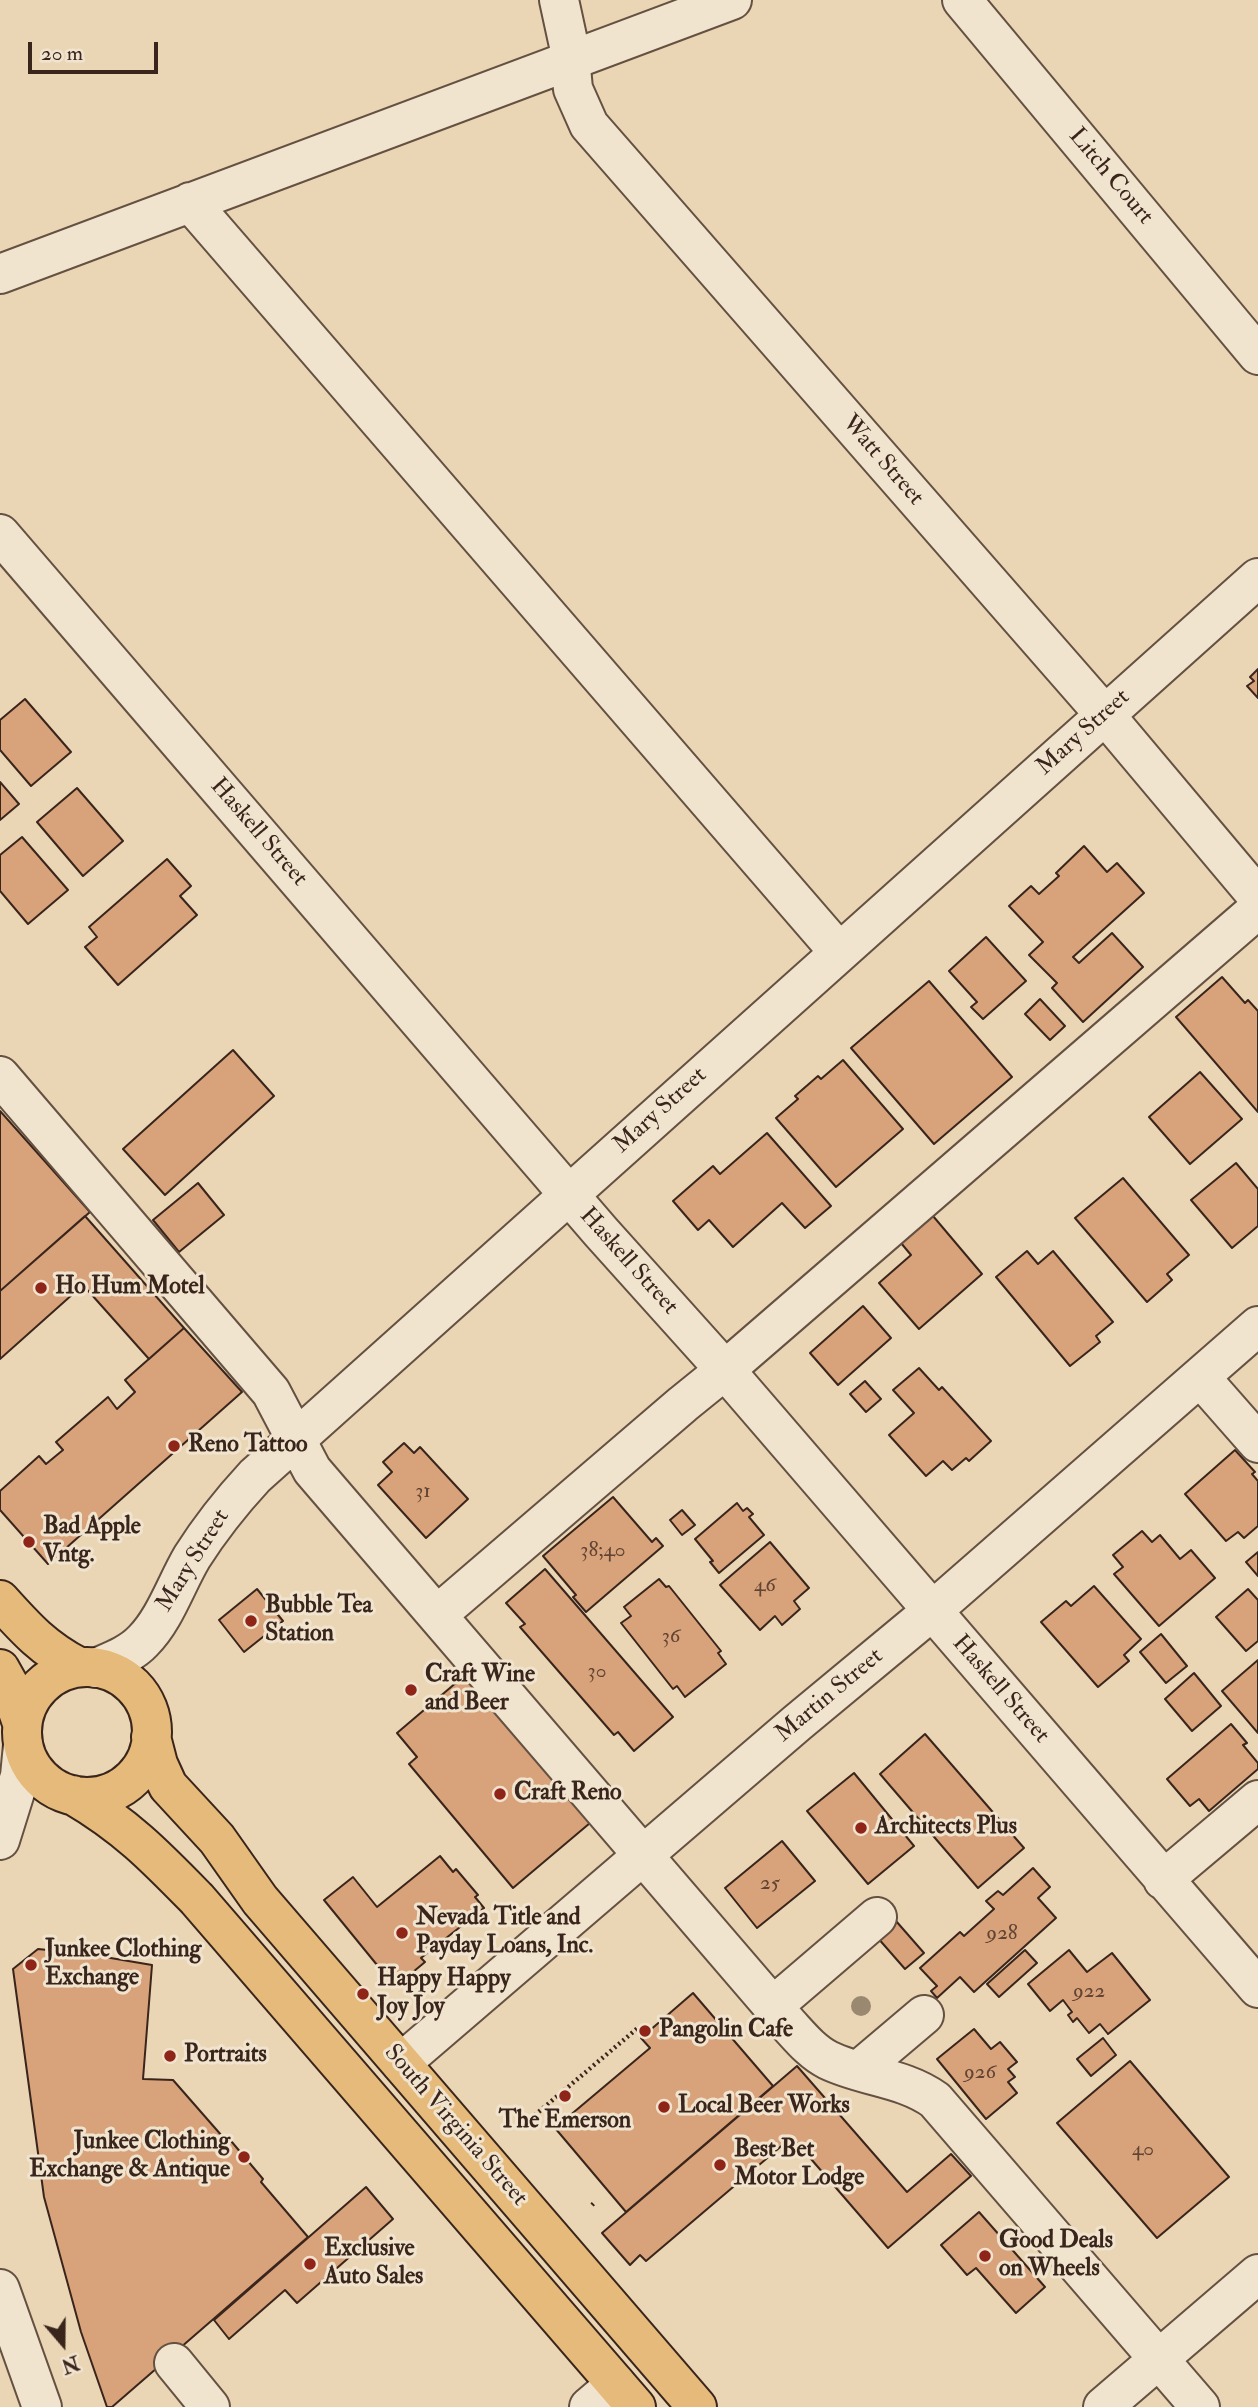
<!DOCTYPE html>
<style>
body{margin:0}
#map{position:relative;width:1258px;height:2407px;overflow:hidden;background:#ead5b5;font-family:"IM FELL Double Pica",serif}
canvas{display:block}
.north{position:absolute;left:28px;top:2309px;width:70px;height:70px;-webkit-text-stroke:5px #f1e4cf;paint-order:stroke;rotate:160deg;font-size:19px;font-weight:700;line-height:28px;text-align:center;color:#39251b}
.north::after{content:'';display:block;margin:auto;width:24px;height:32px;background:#39251b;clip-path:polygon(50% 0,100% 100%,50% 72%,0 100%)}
.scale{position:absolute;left:28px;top:42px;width:130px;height:32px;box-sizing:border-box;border:4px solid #39251b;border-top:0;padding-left:9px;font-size:21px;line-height:24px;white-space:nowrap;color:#39251b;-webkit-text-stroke:5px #f1e4cf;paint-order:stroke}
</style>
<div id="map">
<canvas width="1258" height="2407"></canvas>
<div class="north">N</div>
<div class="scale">20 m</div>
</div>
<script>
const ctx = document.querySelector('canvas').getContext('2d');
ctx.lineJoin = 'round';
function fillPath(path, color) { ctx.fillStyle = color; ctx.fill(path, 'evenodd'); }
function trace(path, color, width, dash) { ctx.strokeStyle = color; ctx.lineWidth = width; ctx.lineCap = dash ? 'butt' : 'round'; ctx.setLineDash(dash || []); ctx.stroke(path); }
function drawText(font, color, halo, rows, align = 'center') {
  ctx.font = font + ' "IM FELL Double Pica",serif'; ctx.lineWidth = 6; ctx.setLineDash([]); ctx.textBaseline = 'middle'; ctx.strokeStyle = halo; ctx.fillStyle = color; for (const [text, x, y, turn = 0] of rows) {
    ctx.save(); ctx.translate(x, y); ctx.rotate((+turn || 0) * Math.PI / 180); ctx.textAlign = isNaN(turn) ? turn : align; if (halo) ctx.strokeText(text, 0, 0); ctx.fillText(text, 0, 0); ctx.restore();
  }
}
const building = new Path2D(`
 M 1258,669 L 1258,698 L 1247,686 L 1254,681 L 1250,677 Z
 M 25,699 L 71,752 L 31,786 L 0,750 L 0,720 Z
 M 0,782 L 19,804 L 0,820 Z
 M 77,788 L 123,841 L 83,876 L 37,822 Z
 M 22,837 L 68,890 L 28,924 L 0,891 L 0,855 Z
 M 1084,846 L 1107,872 L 1117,863 L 1144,893 L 1073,957 L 1079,963 L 1112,933 L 1143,967 L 1083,1022 L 1052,988 L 1057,983 L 1029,955 L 1043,942 L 1009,906 L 1031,886 L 1039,894 L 1059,876 L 1056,873 Z
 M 167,859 L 191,886 L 180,896 L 197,915 L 118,985 L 85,947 L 97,937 L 89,927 Z
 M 986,937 L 1026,981 L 983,1019 L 971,1007 L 977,1002 L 949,971 Z
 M 1222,977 L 1245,1003 L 1248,1000 L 1258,1011 L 1258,1112 L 1176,1017 Z
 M 929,981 L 1012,1077 L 934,1144 L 851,1048 Z
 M 1040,999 L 1065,1026 L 1050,1040 L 1025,1014 Z
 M 233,1050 L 274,1096 L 165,1195 L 123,1149 Z
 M 843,1060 L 903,1129 L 836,1187 L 776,1118 L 798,1099 L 795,1096 L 818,1076 L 821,1079 Z
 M 1200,1072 L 1242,1119 L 1190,1164 L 1149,1117 Z
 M 0,1111 L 90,1212 L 0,1291 Z
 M 767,1133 L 831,1206 L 805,1228 L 782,1203 L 733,1247 L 709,1220 L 698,1230 L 673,1201 L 713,1166 L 720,1174 Z
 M 1236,1163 L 1258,1189 L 1258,1226 L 1232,1248 L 1191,1200 Z
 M 1123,1178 L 1189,1255 L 1167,1274 L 1172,1280 L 1147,1302 L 1075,1218 Z
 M 198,1183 L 224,1215 L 179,1252 L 153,1220 Z
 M 85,1216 L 184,1328 L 149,1359 L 83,1285 L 0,1359 L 0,1291 Z
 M 933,1216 L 982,1274 L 919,1329 L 879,1283 L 911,1255 L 901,1243 Z
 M 1027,1251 L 1038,1264 L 1053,1251 L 1113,1322 L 1096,1336 L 1100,1342 L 1070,1366 L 996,1277 Z
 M 863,1306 L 891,1338 L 838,1385 L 810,1353 Z
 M 184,1328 L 242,1392 L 48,1564 L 0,1510 L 0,1491 L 39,1456 L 46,1464 L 63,1450 L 56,1442 L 108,1397 L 117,1409 L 135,1392 L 125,1380 Z
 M 919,1368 L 939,1390 L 942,1387 L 991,1441 L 969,1461 L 966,1458 L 952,1470 L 943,1461 L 926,1476 L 889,1435 L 914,1413 L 893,1390 Z
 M 865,1381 L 881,1399 L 866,1412 L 850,1394 Z
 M 404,1443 L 414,1453 L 420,1447 L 468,1499 L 426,1538 L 378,1485 L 392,1472 L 383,1462 Z
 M 1235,1450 L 1255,1472 L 1252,1474 L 1258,1481 L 1258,1526 L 1244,1538 L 1238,1532 L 1226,1541 L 1185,1494 Z
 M 613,1497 L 652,1542 L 656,1538 L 663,1546 L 586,1612 L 573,1597 L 576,1595 L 543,1556 Z
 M 737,1503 L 743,1511 L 747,1508 L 753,1514 L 749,1517 L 764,1535 L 719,1573 L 710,1562 L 713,1561 L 695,1539 Z
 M 682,1510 L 695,1525 L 682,1535 L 670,1520 Z
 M 1142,1531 L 1152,1542 L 1160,1535 L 1180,1559 L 1191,1550 L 1215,1578 L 1159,1626 L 1114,1574 L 1123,1567 L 1113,1555 Z
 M 770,1542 L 809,1588 L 794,1601 L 800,1609 L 782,1625 L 775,1616 L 760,1630 L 720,1585 Z
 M 1258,1552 L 1258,1576 L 1246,1562 Z
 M 545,1569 L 673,1717 L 634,1751 L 618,1732 L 614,1735 L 520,1627 L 525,1624 L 506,1603 Z
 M 659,1579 L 666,1587 L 669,1586 L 721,1651 L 718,1653 L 726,1664 L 685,1697 L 677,1686 L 673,1689 L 621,1623 L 631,1616 L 624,1607 Z
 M 1094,1586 L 1141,1639 L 1124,1655 L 1129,1661 L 1098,1687 L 1041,1622 L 1066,1601 L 1071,1606 Z
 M 257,1589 L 283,1621 L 244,1652 L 219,1620 Z
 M 1248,1589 L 1258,1600 L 1258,1641 L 1246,1651 L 1216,1617 Z
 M 1161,1634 L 1187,1666 L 1166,1683 L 1140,1652 Z
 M 1258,1660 L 1258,1733 L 1222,1691 Z
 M 1194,1673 L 1221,1706 L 1192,1731 L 1165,1699 Z
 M 464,1676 L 590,1823 L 513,1888 L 409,1764 L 417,1757 L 397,1733 Z
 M 1231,1724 L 1247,1743 L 1243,1745 L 1258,1763 L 1258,1769 L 1209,1811 L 1199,1799 L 1190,1806 L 1167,1779 Z
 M 925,1734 L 1024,1848 L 978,1888 L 880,1774 Z
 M 854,1773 L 914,1846 L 868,1884 L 807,1811 Z
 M 782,1841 L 815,1881 L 757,1928 L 725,1888 Z
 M 440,1856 L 453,1872 L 456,1869 L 478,1895 L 475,1897 L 484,1908 L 421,1958 L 425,1962 L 395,1987 L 324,1900 L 353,1877 L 377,1907 Z
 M 1033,1868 L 1050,1887 L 1038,1898 L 1056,1918 L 974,1992 L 960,1977 L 937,1998 L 931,1991 L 937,1986 L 920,1968 L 960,1932 L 964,1936 L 994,1909 L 986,1901 L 998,1891 L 1003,1895 Z
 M 896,1921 L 924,1953 L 905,1969 L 877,1937 Z
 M 38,1949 L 87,1954 L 152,1965 L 143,2079 L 173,2080 L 222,2136 L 226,2135 L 263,2179 L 261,2182 L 308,2237 L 112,2407 L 107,2407 L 81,2332 L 44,2197 L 13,1969 Z
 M 1025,1950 L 1037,1963 L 999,1997 L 987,1984 Z
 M 1069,1950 L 1087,1972 L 1112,1953 L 1150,2000 L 1108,2034 L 1100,2024 L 1089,2033 L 1077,2018 L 1073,2022 L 1068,2015 L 1072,2012 L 1063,2000 L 1050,2011 L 1028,1984 Z
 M 693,1993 L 773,2086 L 626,2212 L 555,2128 L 650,2048 L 641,2038 Z
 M 974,2029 L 991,2049 L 1000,2042 L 1017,2062 L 1008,2069 L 1015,2077 L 1008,2082 L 1017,2093 L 986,2119 L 937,2059 Z
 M 1103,2038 L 1116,2055 L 1091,2076 L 1077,2059 Z
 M 1130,2061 L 1229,2177 L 1157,2238 L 1057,2123 Z
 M 797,2066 L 907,2192 L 951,2154 L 971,2176 L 888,2248 L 792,2137 L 646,2261 L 640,2255 L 630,2265 L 602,2233 Z
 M 366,2187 L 393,2219 L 297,2303 L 285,2290 L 229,2339 L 214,2320 Z
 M 979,2212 L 1045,2287 L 1016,2313 L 976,2268 L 967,2275 L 941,2245 Z`);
fillPath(building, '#d8a27a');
trace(building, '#39251b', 2);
const minor = new Path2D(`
 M 559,0 L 569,46 L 573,89 L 589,125 L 1105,715 L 1258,897
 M 962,0 L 1258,355
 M 190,202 L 839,952
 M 0,274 L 732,0
 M 0,534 L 601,1232 L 725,1370 L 1258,1988
 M 0,1076 L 271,1392 L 312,1470 L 324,1484 L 788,2024 C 800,2037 812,2052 828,2060 C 863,2077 903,2077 935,2100 L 1200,2407
 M 1200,1377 L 1258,1443
 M 437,1615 L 683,1404 L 725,1370 L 1258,909
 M 96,1668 C 112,1661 131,1654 143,1641 C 165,1619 176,1584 192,1557 C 211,1527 231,1502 255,1476 L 1258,578
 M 0,1840 L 20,1776 L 23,1745
 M 1163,1880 L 1258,1800
 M 773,2006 L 877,1917
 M 401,2063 L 797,1723 L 932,1611 L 1258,1326
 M 859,2070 L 924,2015
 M 0,2289 L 42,2407
 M 174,2363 L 210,2407
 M 589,2407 L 616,2384
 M 1103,2407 L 1258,2274`);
const major = new Path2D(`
 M 0,1600 C 26,1629 44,1649 79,1667
 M22 1732a65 65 0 1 1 130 0a65 65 0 1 1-130 0Z
 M 0,1669 L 9,1685 L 22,1723
 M 151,1737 L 158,1764 L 168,1786 L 217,1839 L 260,1900 L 697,2407
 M 73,1795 C 126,1826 155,1856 197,1899 L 636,2407`);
trace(minor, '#655142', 42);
trace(major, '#39251b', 42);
trace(new Path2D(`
 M 522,2126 L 639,2027 L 645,2031
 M 592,2205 L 595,2202`), '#39251b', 4.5, [2, 3.5]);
trace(minor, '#f1e4cf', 38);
trace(major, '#e5ba7a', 38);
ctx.fillStyle = '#9a8970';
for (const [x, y] of [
 [861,2006]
]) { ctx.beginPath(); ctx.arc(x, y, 10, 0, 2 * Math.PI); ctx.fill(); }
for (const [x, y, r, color] of [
 [41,1288,7,"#8f2418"],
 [174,1446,7,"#8f2418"],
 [29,1542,7,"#8f2418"],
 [251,1621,7,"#8f2418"],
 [411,1690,7,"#8f2418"],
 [500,1794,7,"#8f2418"],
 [861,1828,7,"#8f2418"],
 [402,1933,7,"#8f2418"],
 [31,1965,7,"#8f2418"],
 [363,1994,7,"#8f2418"],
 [645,2031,7,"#8f2418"],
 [170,2056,7,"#8f2418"],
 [565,2096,7,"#8f2418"],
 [664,2107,7,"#8f2418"],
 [244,2157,7,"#8f2418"],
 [720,2165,7,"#8f2418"],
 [985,2256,7,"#8f2418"],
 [310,2264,7,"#8f2418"]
]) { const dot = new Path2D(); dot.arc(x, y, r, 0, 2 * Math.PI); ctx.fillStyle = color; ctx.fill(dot); trace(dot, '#f1e4cf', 2.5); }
drawText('21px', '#614433', null, [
 ["31",423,1492],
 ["38;40",603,1551],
 ["46",765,1586],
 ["36",671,1637],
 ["30",597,1672],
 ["25",770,1884],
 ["928",1002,1934],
 ["922",1089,1992],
 ["926",980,2073],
 ["40",1143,2150]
]);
drawText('24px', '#39251b', '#f1e4cf', [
 ["Litch Court",1110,177,50],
 ["Watt Street",882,461,49],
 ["Mary Street",1084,733,-42],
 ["Haskell Street",258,833,49],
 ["Mary Street",661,1111,-42],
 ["Haskell Street",628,1262,48],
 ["Mary Street",194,1561,-58],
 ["Haskell Street",1000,1690,49],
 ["Martin Street",830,1696,-40],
 ["South Virginia Street",455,2126,49]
]);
drawText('bold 24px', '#39251b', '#f1e4cf', [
 ["Ho Hum Motel",55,1288],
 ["Reno Tattoo",188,1446],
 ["Bad Apple",43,1528],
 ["Vntg.",43,1556],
 ["Bubble Tea",265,1607],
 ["Station",265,1635],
 ["Craft Wine",425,1676],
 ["and Beer",425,1704],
 ["Craft Reno",514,1794],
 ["Architects Plus",875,1828],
 ["Nevada Title and",416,1919],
 ["Payday Loans, Inc.",416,1947],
 ["Junkee Clothing",45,1951],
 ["Exchange",45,1979],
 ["Happy Happy",377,1980],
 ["Joy Joy",377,2008],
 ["Pangolin Cafe",659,2031],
 ["Portraits",184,2056],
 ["Local Beer Works",678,2107],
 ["The Emerson",565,2122,"center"],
 ["Junkee Clothing",230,2143,"right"],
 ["Exchange & Antique",230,2171,"right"],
 ["Best Bet",734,2151],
 ["Motor Lodge",734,2179],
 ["Good Deals",999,2242],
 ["on Wheels",999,2270],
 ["Exclusive",324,2250],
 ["Auto Sales",324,2278]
], 'left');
</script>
